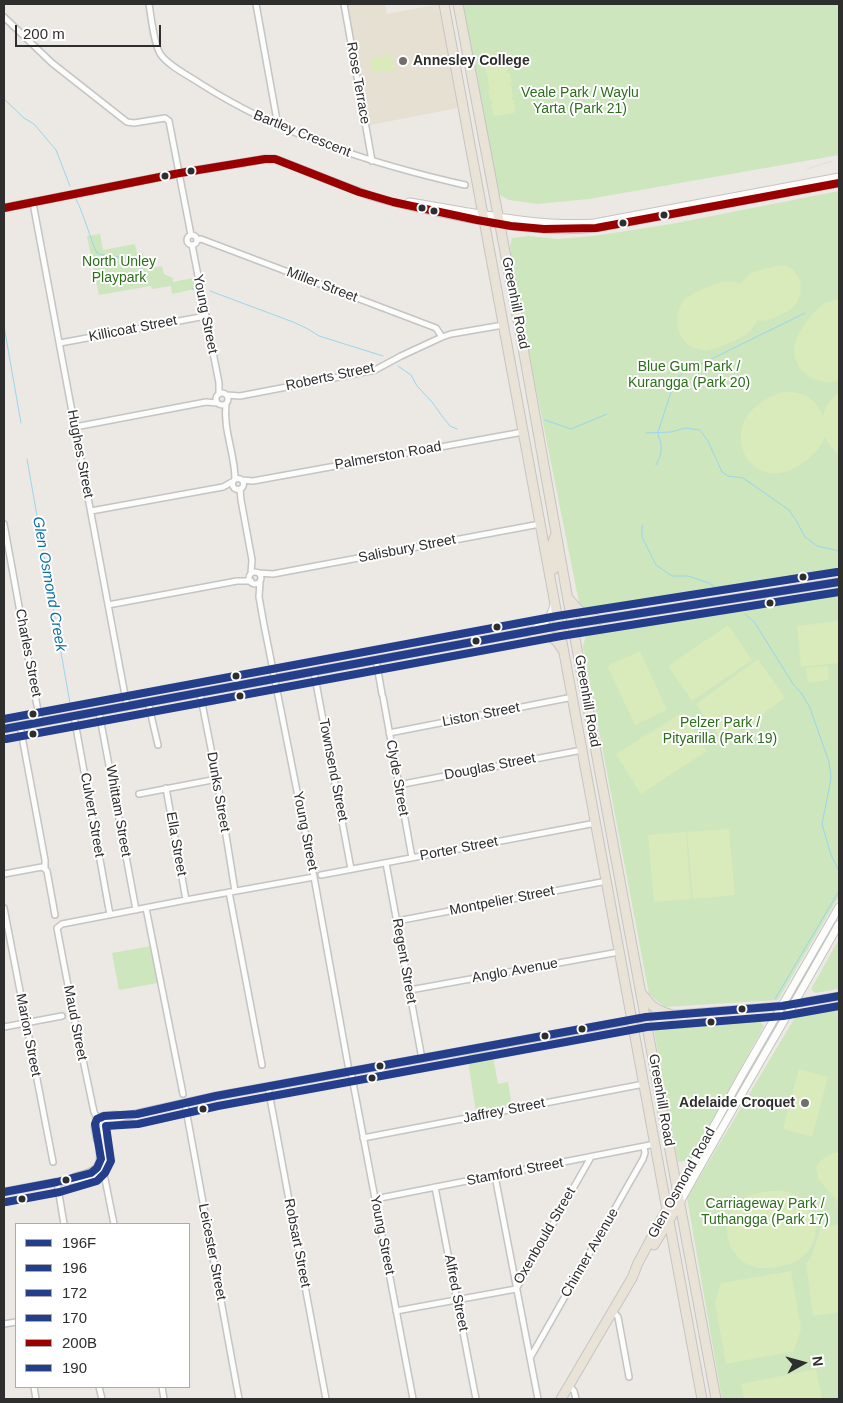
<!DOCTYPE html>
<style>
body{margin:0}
#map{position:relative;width:843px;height:1403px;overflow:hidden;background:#ece8e4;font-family:Arial,sans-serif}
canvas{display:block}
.frame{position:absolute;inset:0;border:5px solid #2e2e2e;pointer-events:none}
.legend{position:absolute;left:15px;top:1223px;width:175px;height:165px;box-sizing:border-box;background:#fff;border:1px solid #ababab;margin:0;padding:6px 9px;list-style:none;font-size:15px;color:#2e2e2e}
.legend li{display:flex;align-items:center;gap:10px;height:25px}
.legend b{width:25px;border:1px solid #ababab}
.north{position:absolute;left:778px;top:1338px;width:50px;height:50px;-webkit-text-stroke:4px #fff;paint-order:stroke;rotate:83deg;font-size:14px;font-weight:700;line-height:20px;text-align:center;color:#2e2e2e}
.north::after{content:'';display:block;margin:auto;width:18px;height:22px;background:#2e2e2e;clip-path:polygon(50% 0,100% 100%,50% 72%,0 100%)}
.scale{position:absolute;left:15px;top:25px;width:146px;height:22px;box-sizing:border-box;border:2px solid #2e2e2e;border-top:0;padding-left:6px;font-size:15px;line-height:18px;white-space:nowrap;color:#2e2e2e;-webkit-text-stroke:4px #fff;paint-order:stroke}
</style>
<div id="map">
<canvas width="843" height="1403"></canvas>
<div class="frame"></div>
<ul class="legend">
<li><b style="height:6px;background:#243e8c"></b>196F</li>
<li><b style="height:6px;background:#243e8c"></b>196</li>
<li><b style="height:6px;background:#243e8c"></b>172</li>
<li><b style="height:6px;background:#243e8c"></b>170</li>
<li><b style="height:6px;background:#900"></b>200B</li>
<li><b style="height:6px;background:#243e8c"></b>190</li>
</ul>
<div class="north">N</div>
<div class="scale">200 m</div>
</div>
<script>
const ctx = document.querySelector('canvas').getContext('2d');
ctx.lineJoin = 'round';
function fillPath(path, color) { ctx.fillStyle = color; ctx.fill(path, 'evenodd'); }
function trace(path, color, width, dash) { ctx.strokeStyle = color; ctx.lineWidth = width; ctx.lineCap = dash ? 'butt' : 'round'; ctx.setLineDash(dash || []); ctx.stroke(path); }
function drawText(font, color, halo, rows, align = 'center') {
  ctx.font = font + ' Arial,sans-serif'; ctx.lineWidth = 4; ctx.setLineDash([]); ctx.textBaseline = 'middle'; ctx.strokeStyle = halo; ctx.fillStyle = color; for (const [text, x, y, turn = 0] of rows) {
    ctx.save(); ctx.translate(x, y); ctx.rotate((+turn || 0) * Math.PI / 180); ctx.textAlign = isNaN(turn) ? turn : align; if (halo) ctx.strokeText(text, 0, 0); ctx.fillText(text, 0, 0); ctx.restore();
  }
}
fillPath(new Path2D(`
 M 346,4 L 385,4 L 387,14 L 439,4 L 458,108 L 370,125 Z`), '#e6e0d3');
fillPath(new Path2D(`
 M 461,4 L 839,4 L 839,155 L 589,199 L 537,204 L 509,200 L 498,194 Z
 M 839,191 L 839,574 L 586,613 L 580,607 L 512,269 L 510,246 L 512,238 L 528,236 L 558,239 L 594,236 L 671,224 Z
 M 100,234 L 103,250 L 135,244 L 137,254 L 143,253 L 146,269 L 162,266 L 164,274 L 173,278 L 173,282 L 193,278 L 195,289 L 172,294 L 171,286 L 152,289 L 151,286 L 99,295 L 87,236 Z
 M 839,593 L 839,896 L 778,1000 L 664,1007 L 649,994 L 583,646 L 587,632 L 597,628 Z
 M 839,939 L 839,989 L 815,993 L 811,989 Z
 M 151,946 L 158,983 L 119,990 L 112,953 Z
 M 839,1003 L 839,1399 L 722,1399 L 687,1198 L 797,1014 L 806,1009 Z
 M 757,1018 L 764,1026 L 690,1160 L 678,1162 L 654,1031 L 660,1027 Z
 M 492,1051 L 498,1084 L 508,1082 L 512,1106 L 476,1112 L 467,1055 Z`), '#cee6be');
fillPath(new Path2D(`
 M 392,55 L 394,70 L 373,73 L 370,59 Z
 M 505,56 L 505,59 L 507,59 L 509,69 L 507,70 L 507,73 L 510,73 L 512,83 L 509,84 L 511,86 L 513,97 L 512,97 L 512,100 L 514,100 L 516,111 L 514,111 L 514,113 L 494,116 L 493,115 L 491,104 L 493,104 L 492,100 L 490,100 L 488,90 L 490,88 L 489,87 L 487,73 L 486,73 L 484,63 L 485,62 L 485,59 Z
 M 777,266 C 781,266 786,265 789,267 C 805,276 804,300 790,310 C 787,312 782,314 779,315 C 771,319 766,322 757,320 C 750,335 743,337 729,343 C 721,346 711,351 703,350 C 678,348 670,318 684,300 C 689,295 694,293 700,290 C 714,284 726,278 740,284 L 752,272 Z
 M 839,299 L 839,380 C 820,387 795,374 794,351 C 794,336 810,315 821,306 C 826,302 833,300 839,299 Z
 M 784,392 C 805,392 813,397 823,415 C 826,405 831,398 839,392 L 839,455 L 831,447 L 825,437 C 819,450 812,457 800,465 C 746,500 707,414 784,392 Z
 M 839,621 L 839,663 L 801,667 L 797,626 Z
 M 728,625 L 752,660 L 692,701 L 668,666 Z
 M 640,651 L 667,710 L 635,725 L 607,666 Z
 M 758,659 L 785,698 L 723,742 L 696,704 Z
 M 828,666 L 829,680 L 808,683 L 806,668 Z
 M 683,712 L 707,751 L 641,794 L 616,754 Z
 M 729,829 L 735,895 L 693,899 L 687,832 Z
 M 686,832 L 691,899 L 654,902 L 648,835 Z
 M 799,1069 L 828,1077 L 812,1137 L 783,1129 Z
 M 833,1153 L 839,1153 L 839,1203 L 818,1179 L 816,1167 L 821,1160 Z
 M 768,1191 C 775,1191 781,1190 788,1192 C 813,1198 824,1229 809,1250 C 799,1264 777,1269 761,1268 C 727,1265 714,1218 743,1199 C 751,1194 760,1193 768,1191 Z
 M 839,1225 L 839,1312 L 813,1316 L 806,1264 L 812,1255 L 821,1227 Z
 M 791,1271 L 801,1329 L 794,1351 L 726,1364 L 715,1302 L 721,1283 Z
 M 816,1369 L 822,1399 L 744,1399 L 741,1384 Z`), '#d9eabb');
trace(new Path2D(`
 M 4,99 L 24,118 L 34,124 L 56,150 L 70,186
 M 76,199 C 85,217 89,236 97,253 C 116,260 126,252 141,269
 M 192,289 L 195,289
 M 210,291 L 293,322 L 308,329 L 319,336 L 383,356
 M 4,326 L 21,423
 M 398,366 L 411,375 L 417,386 L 432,402 L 442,416 L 450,426 L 457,429
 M 545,420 L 571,429 L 607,414
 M 658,432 L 675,380 L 683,373 L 805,313
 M 646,433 L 671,432 L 685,428 L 700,430 L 708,441 L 722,472 L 728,476 L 743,478 L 789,510 L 797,522 L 805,537 L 817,546 L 839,551
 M 27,459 L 71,709
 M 656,465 C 659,459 662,452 661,445 C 661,440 658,438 658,433
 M 643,525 L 642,527 L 642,537 L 656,565 L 672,576 L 688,576 L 709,583 L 715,587
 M 745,614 L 755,623 L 793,684 L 802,694 L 810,708 L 829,762 L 831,777 L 830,784 L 822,824 L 831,855 L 839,871
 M 80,761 L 81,768
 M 82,775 L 93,841
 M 95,849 L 105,907
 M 775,999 L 839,891`), '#99d6ec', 1);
const minor = new Path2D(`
 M 149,4 C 151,16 154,46 161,55 C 170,67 188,75 201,84 C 281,135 373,164 465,185
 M 256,4 L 278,126
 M 344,4 L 372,161
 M 4,17 L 52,63 L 127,122 L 134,123 L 165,118 L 169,121 L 191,235
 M 33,203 L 127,706
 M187 240a5 5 0 1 1 10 0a5 5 0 1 1-10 0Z
 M 197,240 L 201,239 L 436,328 L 442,337
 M 192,245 L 219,383 L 219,394
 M 60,343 L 206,316
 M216 399a6 6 0 1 1 12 0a6 6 0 1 1-12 0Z
 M 227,395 L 240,396 L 375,370 L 401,356 L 442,337 L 451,334 L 503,325
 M 226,404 C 223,430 235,454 235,479
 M 75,427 L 206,402 L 217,403
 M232.5 484a5.5 5.5 0 1 1 11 0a5.5 5.5 0 1 1-11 0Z
 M 242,480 L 253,481 L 523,432
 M 240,489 L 241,500 L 252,560 L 251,573
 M 91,511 L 223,487 L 232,482
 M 4,524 L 40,722
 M249 578a6 6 0 1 1 12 0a6 6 0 1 1-12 0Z
 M 259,573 L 273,574 L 540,524
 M 260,581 L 259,597 L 264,625 L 314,877 L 348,1065
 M 108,605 L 237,581 L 251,581
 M 376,660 L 382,694
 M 314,672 L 351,869
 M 200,693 L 217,779 L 235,891
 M 383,697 L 412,858
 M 148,702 L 158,745
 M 99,712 L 136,910
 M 74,716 L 110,915
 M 20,726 L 45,860 L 45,869 L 47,871 L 55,915
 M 389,733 L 573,697
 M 398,785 L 582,750
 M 166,788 L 186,900
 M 139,794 L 217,779
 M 386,863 L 422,1059
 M 4,874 L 42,867 L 45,869
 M 321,875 L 596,823
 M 229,892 L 262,1065
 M 4,908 L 53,1162
 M 146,908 L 183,1094
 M 397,921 L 607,881
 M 410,990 L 619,952
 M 4,1027 L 62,1016
 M 351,1072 L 413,1399
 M 268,1087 L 326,1399
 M 185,1104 L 239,1399
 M 99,1122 L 94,1112 L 74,1017 L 57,928 L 62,924 L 186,900 L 314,877
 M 363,1138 L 644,1084
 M 100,1172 L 105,1179 L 114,1224
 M 495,1176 L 538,1399
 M 57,1182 L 64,1224
 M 435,1187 L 476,1399
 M 375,1199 L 655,1144
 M 396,1311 L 516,1289 L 591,1157
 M 613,1311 L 618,1317 L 629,1377
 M 4,1324 L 16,1322
 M 530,1358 L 643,1159 L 645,1153 L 644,1147
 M 569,1385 L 574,1391 L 576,1399
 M 34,1387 L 36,1399
 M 99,1387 L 102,1399
 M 162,1387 L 164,1399`);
const tertiary = new Path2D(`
 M 97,1139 L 95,1127 L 97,1119 L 104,1116 L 116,1115
 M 75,1177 C 88,1174 103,1170 100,1153
 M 4,1192 L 57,1182 L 88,1179 L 102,1175 C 111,1156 86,1128 113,1119 L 216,1096 L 632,1020`);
const secondary = new Path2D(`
 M 409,202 C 469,211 534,227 594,223 L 839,177
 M 4,208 L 180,173 L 265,159 L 275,159 C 307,171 339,185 371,196 C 400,205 430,211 460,217 C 507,226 548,233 596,228 L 839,183
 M 536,628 C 546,622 552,616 554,604
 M 4,729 L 559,626 L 839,582
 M 632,1020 L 653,1016 L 782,1006 L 839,996
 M 678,1191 L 742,1075 L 839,907
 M 680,1202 C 732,1109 787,1017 839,924`);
const trunk = new Path2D(`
 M 444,4 L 702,1399
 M 458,4 L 520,331 L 570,611 L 716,1399
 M 549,570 L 554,569 L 555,565 L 552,545 L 555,536
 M 569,599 C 580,612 582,616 598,620
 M 529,632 C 544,634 554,634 562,649
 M 643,995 C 653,1008 656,1010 672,1015
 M 654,1245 L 680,1202
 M 561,1399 L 632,1278 L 638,1263 L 668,1207`);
trace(minor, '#c5c4c5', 8);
trace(tertiary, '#c5c4c5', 9);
trace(secondary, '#c5c4c5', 9);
trace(trunk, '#c6c5c4', 11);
trace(minor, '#fcfcfb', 5);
trace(tertiary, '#fcfcfb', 6);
trace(secondary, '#fcfcfb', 7);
trace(trunk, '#e9e2d6', 9);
trace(new Path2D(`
 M 807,169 L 832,161`), '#dfdfe1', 1);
trace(new Path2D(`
 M 4,729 L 559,626 L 839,582`), '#243e8c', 8);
trace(new Path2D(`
 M 6,739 L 561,636 L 839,592`), '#243e8c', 8);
trace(new Path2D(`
 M 4,1192 L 57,1182 L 91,1173 L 97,1168 L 101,1159 L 95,1124 L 97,1119 L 104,1116 L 137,1114 L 216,1096 L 646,1017 L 782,1006 L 839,996`), '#243e8c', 8);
trace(new Path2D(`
 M 6,1202 L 60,1192 L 97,1181 L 105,1173 L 111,1161 L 106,1126 L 138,1124 L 218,1106 L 647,1027 L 783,1016 L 839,1006`), '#243e8c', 8);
trace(new Path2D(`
 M 4,208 L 180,173 L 265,159 L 275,159 L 359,192 L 393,202 L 477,220 L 511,226 L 544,229 L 596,228 L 839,183`), '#900', 8);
trace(new Path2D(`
 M 4,719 L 557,616 L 837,572`), '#243e8c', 8);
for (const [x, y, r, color] of [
 [403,61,5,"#706f6e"],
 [191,171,4.5,"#2e2e2e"],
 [165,176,4.5,"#2e2e2e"],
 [422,208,4.5,"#2e2e2e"],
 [434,211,4.5,"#2e2e2e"],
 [664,215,4.5,"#2e2e2e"],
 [623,223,4.5,"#2e2e2e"],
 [803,577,4.5,"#2e2e2e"],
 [770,603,4.5,"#2e2e2e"],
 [497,627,4.5,"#2e2e2e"],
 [476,641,4.5,"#2e2e2e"],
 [236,676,4.5,"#2e2e2e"],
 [240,696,4.5,"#2e2e2e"],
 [33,714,4.5,"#2e2e2e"],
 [33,734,4.5,"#2e2e2e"],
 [742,1009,4.5,"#2e2e2e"],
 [711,1022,4.5,"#2e2e2e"],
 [582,1029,4.5,"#2e2e2e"],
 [545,1036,4.5,"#2e2e2e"],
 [380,1066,4.5,"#2e2e2e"],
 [372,1078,4.5,"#2e2e2e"],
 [805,1103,5,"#706f6e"],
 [203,1109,4.5,"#2e2e2e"],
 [66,1180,4.5,"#2e2e2e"],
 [22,1199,4.5,"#2e2e2e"]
]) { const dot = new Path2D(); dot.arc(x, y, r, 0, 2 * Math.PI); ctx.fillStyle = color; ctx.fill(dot); trace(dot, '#fff', 2); }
drawText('bold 14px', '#2e2e2e', '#fff', [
 ["Annesley College",413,61],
 ["Adelaide Croquet",795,1103,"right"]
], 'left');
drawText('14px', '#2e2e2e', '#fff', [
 ["Rose Terrace",358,83,80],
 ["Bartley Crescent",302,134,22],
 ["Miller Street",322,285,21],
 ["Greenhill Road",515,303,79],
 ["Young Street",205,314,79],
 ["Killicoat Street",133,329,-11],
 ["Roberts Street",330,377,-12],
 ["Hughes Street",80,454,79],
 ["Palmerston Road",388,456,-10],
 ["Salisbury Street",407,549,-11],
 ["Charles Street",28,653,79],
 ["Greenhill Road",587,701,80],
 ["Liston Street",481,715,-11],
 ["Douglas Street",490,767,-11],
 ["Townsend Street",333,770,79],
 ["Clyde Street",397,778,80],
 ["Dunks Street",218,792,80],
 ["Whittam Street",118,811,80],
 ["Culvert Street",92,815,80],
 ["Young Street",305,831,79],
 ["Ella Street",176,844,80],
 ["Porter Street",459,849,-11],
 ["Montpelier Street",502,901,-11],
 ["Regent Street",404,961,80],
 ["Anglo Avenue",515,971,-10],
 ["Maud Street",75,1023,79],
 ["Marion Street",28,1035,79],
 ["Greenhill Road",661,1100,80],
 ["Jaffrey Street",504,1111,-11],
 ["Stamford Street",515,1172,-11],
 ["Glen Osmond Road",682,1183,-61],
 ["Young Street",382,1235,79],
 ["Oxenbould Street",545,1236,-60],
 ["Robsart Street",297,1243,79],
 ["Leicester Street",212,1252,79],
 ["Chinner Avenue",590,1253,-60],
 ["Alfred Street",456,1293,79]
]);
drawText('14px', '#2c6e1b', '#fff', [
 ["Veale Park / Waylu",580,93],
 ["Yarta (Park 21)",580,109],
 ["North Unley",119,262],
 ["Playpark",119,278],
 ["Blue Gum Park /",689,367],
 ["Kurangga (Park 20)",689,383],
 ["Pelzer Park /",720,723],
 ["Pityarilla (Park 19)",720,739],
 ["Carriageway Park /",765,1204],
 ["Tuthangga (Park 17)",765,1220]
]);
drawText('italic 15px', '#0d6fa3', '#fff', [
 ["Glen Osmond Creek",49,584,80]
]);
</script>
